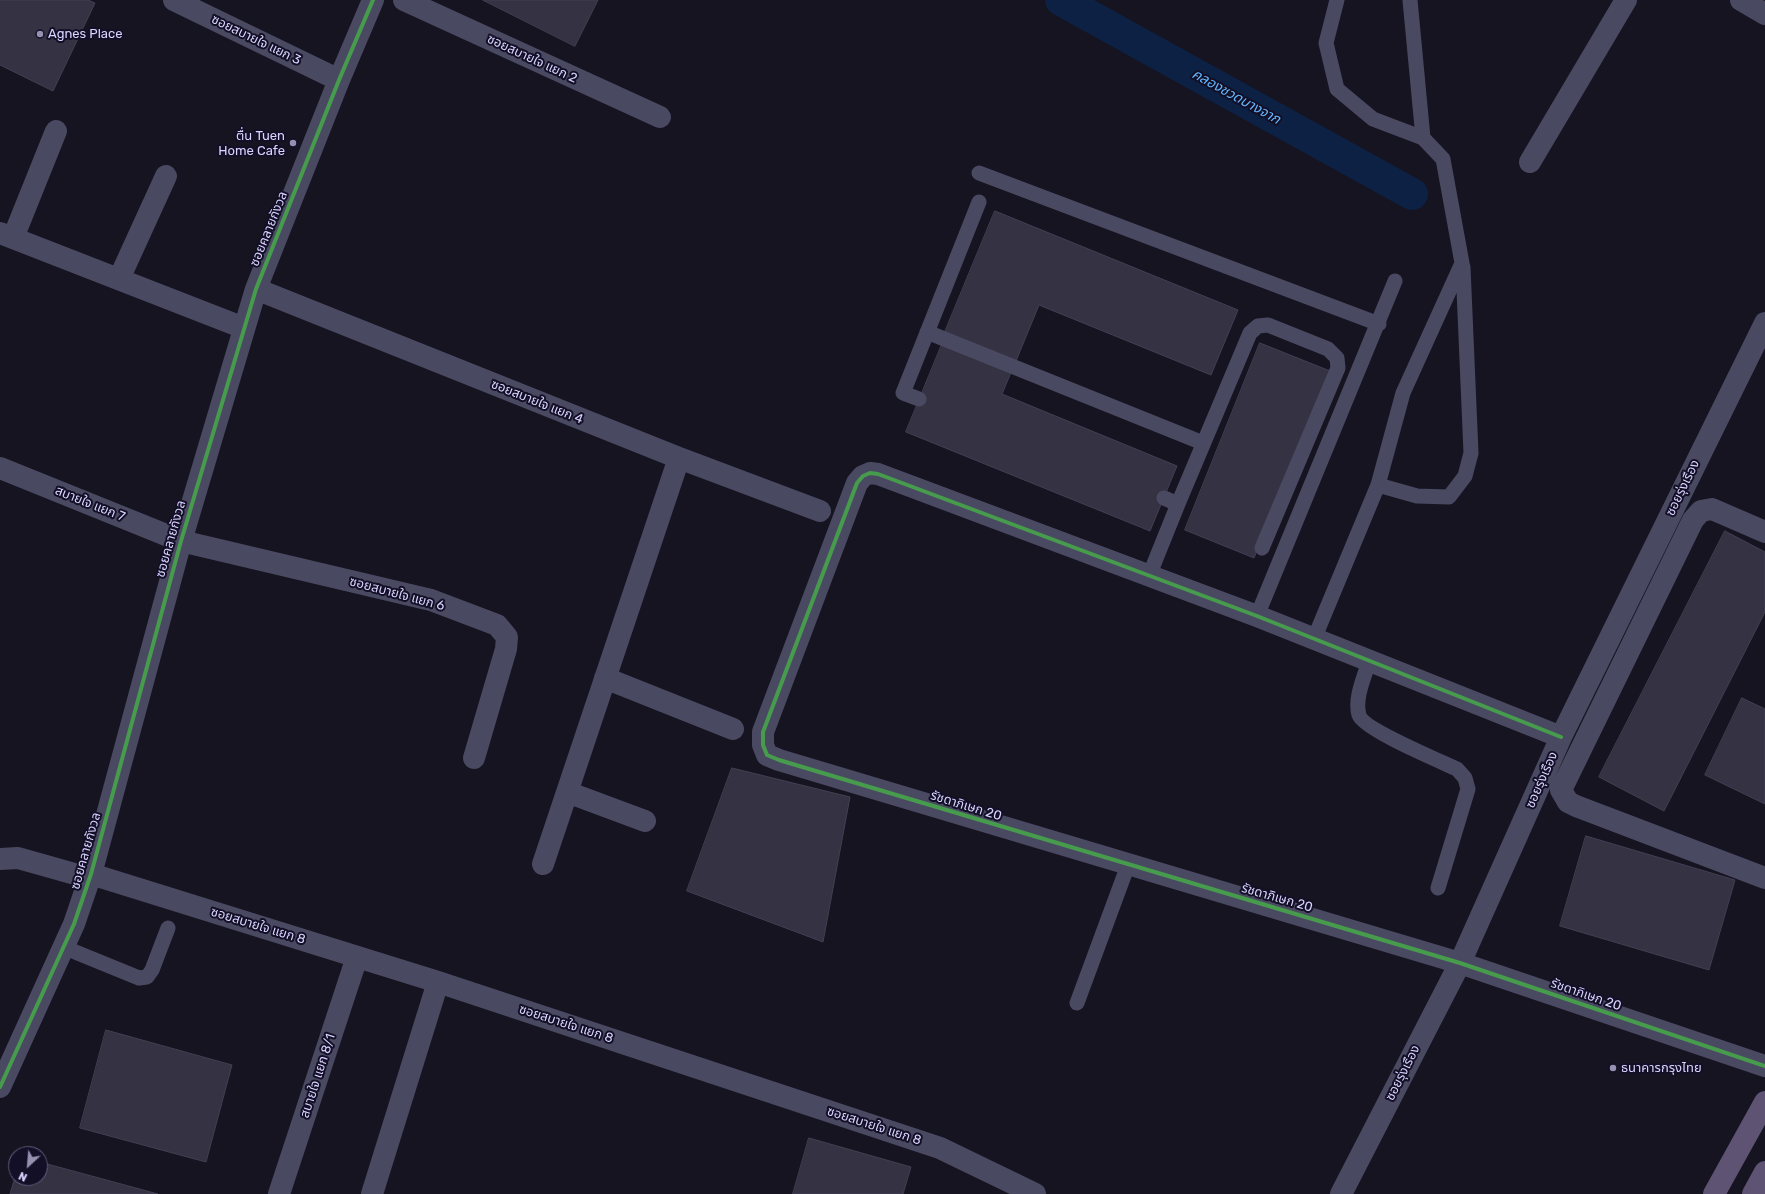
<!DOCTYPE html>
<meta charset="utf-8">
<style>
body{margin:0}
#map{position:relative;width:1765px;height:1194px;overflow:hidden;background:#161421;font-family:Rubik,sans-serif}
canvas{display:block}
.north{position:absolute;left:8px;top:1146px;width:40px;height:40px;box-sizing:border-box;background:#130f26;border:1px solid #625e7d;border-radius:50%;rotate:206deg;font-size:11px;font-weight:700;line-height:16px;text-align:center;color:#d9d4ff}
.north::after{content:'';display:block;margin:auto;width:14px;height:18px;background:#9591b1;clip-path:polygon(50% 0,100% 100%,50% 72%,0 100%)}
</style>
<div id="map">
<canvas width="1765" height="1194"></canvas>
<div class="north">N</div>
</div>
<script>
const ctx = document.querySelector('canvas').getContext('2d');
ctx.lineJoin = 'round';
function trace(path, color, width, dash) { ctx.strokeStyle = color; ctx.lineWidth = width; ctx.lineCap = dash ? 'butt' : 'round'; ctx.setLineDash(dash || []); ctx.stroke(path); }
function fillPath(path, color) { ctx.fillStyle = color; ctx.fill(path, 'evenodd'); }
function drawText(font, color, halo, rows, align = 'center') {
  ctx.font = font + ' Rubik,"Noto Sans Thai",sans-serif'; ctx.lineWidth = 4; ctx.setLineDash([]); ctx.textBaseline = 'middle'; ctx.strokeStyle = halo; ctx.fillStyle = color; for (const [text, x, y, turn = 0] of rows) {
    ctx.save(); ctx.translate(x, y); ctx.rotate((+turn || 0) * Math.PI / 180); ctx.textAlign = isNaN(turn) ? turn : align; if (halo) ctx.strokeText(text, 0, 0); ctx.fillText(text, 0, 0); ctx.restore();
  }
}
trace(new Path2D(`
 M 1061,0 L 1412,194`), '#0d2144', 32);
const building = new Path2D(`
 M 0,0 L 88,0 L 95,3 L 53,91 L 0,65 Z
 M 483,0 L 598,0 L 575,46 Z
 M 995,211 L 1238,310 L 1211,375 L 1039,305 L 1016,361 L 945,332 Z
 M 943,342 L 1012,370 L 1002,394 L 1177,466 L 1150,531 L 906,432 Z
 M 1260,343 L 1330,371 L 1254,558 L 1185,530 Z
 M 1725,531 L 1765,552 L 1765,612 L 1664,811 L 1599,777 Z
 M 1742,698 L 1765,709 L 1765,804 L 1705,775 Z
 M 732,768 L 850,797 L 823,942 L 687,891 Z
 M 1586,836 L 1735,880 L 1709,970 L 1560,926 Z
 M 106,1030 L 232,1065 L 206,1162 L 80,1128 Z
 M 809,1138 L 911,1167 L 903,1194 L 793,1194 Z
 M 40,1162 L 158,1194 L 10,1194 L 16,1174 L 16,1178 L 40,1178 Z`);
fillPath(building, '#343243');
trace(building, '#433f54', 1);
trace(new Path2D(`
 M 1337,0 L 1326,43 L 1337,89 L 1373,119 L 1423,138
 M 979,173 L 1379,324
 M 927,332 L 1203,443
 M 919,399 L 903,393 L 979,202
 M 1378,485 L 1417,496 L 1449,497 L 1465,476 L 1471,453 L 1463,267
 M 1164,498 L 1178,504
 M 1149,576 L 1178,504 L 1250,333 L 1258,326 L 1268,325 L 1328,349 L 1337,358 L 1338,368 L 1262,548
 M 1257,616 L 1395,281
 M 1314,639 L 1378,485 L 1403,393 L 1462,263 L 1443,159 L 1423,138 L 1410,0
 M 1369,661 C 1365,676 1354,698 1359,715 C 1363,729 1440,761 1457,769 L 1465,778 L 1468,789 L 1438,888
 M 63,947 L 139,978 L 147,977 L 152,970 L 168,928
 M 1077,1003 L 1128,865`), '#4a4962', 15);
trace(new Path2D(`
 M 174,0 L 339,80
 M 404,0 L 660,117
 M 1530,162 L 1626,0
 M 0,233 L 244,328
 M 13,238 L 56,131
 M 119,279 L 166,176
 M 256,289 L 679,458 L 820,511
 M 0,468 L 181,541 L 431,600 L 497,625 L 507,637 L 506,649 L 474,758
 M 1765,532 L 1712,509 L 1701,511 L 1693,520 L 1561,790 L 1568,802 L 1576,806 L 1765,878
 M 605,678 L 733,729
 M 1561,737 L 1257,616 L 878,474 L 870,473 L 863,476 L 857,483 L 763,732 L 763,745 L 767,755 L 779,760 L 1460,963 L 1765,1066
 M 567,792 L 645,821
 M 0,859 L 18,858 L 89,878
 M 543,864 L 679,458
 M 91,874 L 438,982 L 940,1148 L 1035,1194
 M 0,1087 L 74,924 L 91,874 L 181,541 L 256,289 L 339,80 L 373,0
 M 279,1194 L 357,957
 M 372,1194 L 438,982
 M 1341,1194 L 1460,963 L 1561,737 L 1765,323`), '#4a4962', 22);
trace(new Path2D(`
 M 1741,0 L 1765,14`), '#4a4962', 22);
trace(new Path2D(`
 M 1714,1194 L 1765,1102
 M 1753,1194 L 1765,1172`), '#5e5373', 22);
trace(new Path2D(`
 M 1561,737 L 1257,616 L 878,474 L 870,473 L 863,476 L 857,483 L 763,732 L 763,745 L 767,755 L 779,760 L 1460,963 L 1765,1066
 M 0,1087 L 74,924 L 91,874 L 181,541 L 256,289 L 339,80 L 373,0`), '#469c4c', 4);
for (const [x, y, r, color] of [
 [40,34,4,"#9591b1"],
 [293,143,4,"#9591b1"],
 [1613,1068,4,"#9591b1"]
]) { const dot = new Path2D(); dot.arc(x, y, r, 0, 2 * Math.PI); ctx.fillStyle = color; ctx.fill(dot); trace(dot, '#130f26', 1.5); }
drawText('13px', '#d9d4ff', '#130f26', [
 ["Agnes Place",48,34],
 ["ตื่น Tuen",285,136,"right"],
 ["Home Cafe",285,151,"right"],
 ["ธนาคารกรุงไทย",1621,1068]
], 'left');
drawText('13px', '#d9d4ff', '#130f26', [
 ["ซอยสบายใจ แยก 3",256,40,26],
 ["ซอยสบายใจ แยก 2",532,59,25],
 ["ซอยคลายกังวล",269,229,-68],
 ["ซอยสบายใจ แยก 4",537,402,22],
 ["ซอยรุ่งเรือง",1683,488,-64],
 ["สบายใจ แยก 7",90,504,22],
 ["ซอยคลายกังวล",171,539,-74],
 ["ซอยสบายใจ แยก 6",397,594,15],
 ["ซอยรุ่งเรือง",1542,780,-66],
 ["รัชดาภิเษก 20",966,806,17],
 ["ซอยคลายกังวล",86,851,-74],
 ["รัชดาภิเษก 20",1277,898,16],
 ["ซอยสบายใจ แยก 8",258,926,17],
 ["รัชดาภิเษก 20",1586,995,19],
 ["ซอยสบายใจ แยก 8",566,1024,18],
 ["ซอยรุ่งเรือง",1403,1073,-63],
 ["สบายใจ แยก 8/1",318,1076,-72],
 ["ซอยสบายใจ แยก 8",874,1126,18]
]);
drawText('italic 14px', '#62b6ff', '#130f26', [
 ["คลองชวดบางจาก",1236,97,29]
]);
</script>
